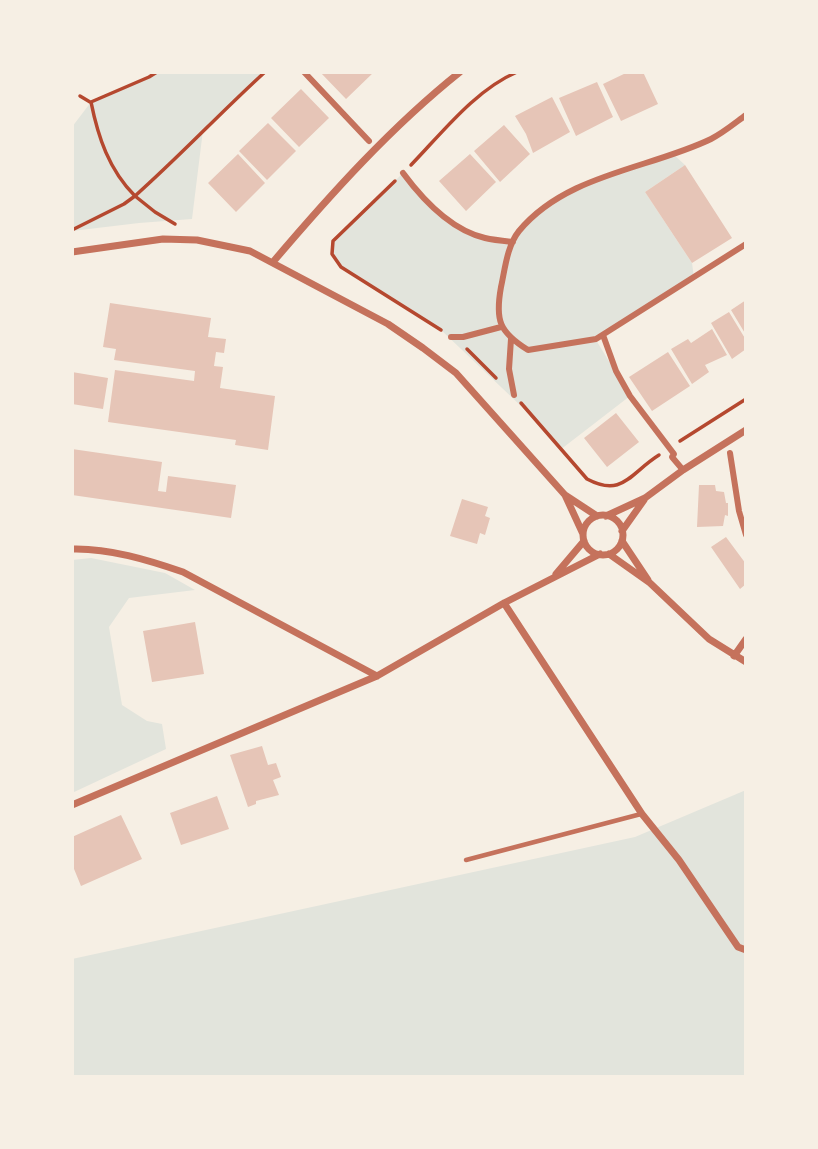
<!DOCTYPE html>
<style>
body{margin:0}
#map{position:relative;width:818px;height:1149px;overflow:hidden;background:#f6efe4;font-family:Overpass,sans-serif}
canvas{display:block}
.frame{position:absolute;inset:0;border:74px solid #f6efe4;pointer-events:none}
</style>
<div id="map">
<canvas width="818" height="1149"></canvas>
<div class="frame"></div>
</div>
<script>
const ctx = document.querySelector('canvas').getContext('2d');
ctx.lineJoin = 'round';
function fillPath(path, color) { ctx.fillStyle = color; ctx.fill(path, 'evenodd'); }
function trace(path, color, width, dash) { ctx.strokeStyle = color; ctx.lineWidth = width; ctx.lineCap = dash ? 'butt' : 'round'; ctx.setLineDash(dash || []); ctx.stroke(path); }
fillPath(new Path2D(`
 M 157,72 L 265,72 L 203,130 L 192,219 L 139,223 L 72,231 L 72,127 L 91,102 Z
 M 672,153 L 685,165 L 645,192 L 692,263 L 694,278 L 596,340 L 630,396 L 560,450 L 522,407 L 440,329 L 341,267 L 332,254 L 333,241 L 403,173 C 423,200 451,230 485,238 C 494,240 504,241 513,242 C 539,191 621,171 672,153 Z
 M 91,558 L 165,573 L 195,590 L 129,598 L 109,627 L 122,705 L 147,721 L 162,724 L 166,749 L 72,793 L 72,560 Z
 M 746,790 L 746,1077 L 72,1077 L 72,959 L 635,837 Z`), '#e2e4dc');
fillPath(new Path2D(`
 M 320,72 L 374,72 L 346,99 Z
 M 628,72 L 643,72 L 658,104 L 621,121 L 603,84 Z
 M 597,82 L 613,117 L 576,136 L 559,98 Z
 M 301,89 L 329,118 L 299,147 L 271,118 Z
 M 552,97 L 570,132 L 533,153 L 526,134 L 515,116 Z
 M 268,123 L 296,151 L 267,180 L 239,151 Z
 M 504,125 L 530,154 L 500,182 L 474,151 Z
 M 238,154 L 265,183 L 236,212 L 208,183 Z
 M 470,154 L 496,182 L 466,211 L 439,181 Z
 M 685,165 L 732,238 L 692,263 L 645,192 Z
 M 746,300 L 746,335 L 731,310 Z
 M 110,303 L 211,318 L 208,337 L 226,339 L 224,353 L 216,352 L 214,366 L 223,367 L 220,388 L 275,396 L 268,450 L 235,445 L 236,440 L 108,422 L 115,370 L 194,381 L 195,371 L 114,360 L 116,349 L 103,347 Z
 M 729,312 L 746,340 L 746,349 L 732,359 L 711,323 Z
 M 712,329 L 727,355 L 705,365 L 709,372 L 692,384 L 671,349 L 688,339 L 691,343 Z
 M 668,352 L 690,386 L 652,411 L 629,377 Z
 M 72,372 L 108,378 L 103,409 L 72,404 Z
 M 616,413 L 639,442 L 607,467 L 584,438 Z
 M 72,449 L 162,462 L 158,491 L 166,492 L 168,476 L 236,485 L 231,518 L 72,495 Z
 M 699,485 L 715,485 L 716,491 L 724,492 L 726,503 L 728,503 L 728,516 L 725,515 L 723,526 L 697,527 Z
 M 462,499 L 488,507 L 485,516 L 490,518 L 485,535 L 480,533 L 477,544 L 450,536 Z
 M 726,537 L 746,564 L 746,584 L 740,589 L 711,547 Z
 M 195,622 L 204,674 L 152,682 L 143,631 Z
 M 262,746 L 268,765 L 276,763 L 281,777 L 273,780 L 279,795 L 256,801 L 256,804 L 248,807 L 230,755 Z
 M 217,796 L 229,829 L 181,845 L 170,813 Z
 M 121,815 L 142,859 L 81,886 L 72,864 L 72,837 Z`), '#e6c5b7');
trace(new Path2D(`
 M 157,72 L 149,77 L 91,102 C 98,137 109,170 135,196 C 180,156 221,112 265,72
 M 80,96 L 90,102
 M 411,165 C 442,133 475,90 517,72
 M 395,181 L 333,241 L 332,254 L 341,267 L 441,330
 M 72,230 L 124,204 L 135,196 L 155,212 L 175,224
 M 467,349 L 496,378
 M 521,403 L 587,479 C 623,498 630,473 659,455
 M 680,441 L 746,399`), '#b5482f', 3.5);
trace(new Path2D(`
 M 466,860 L 641,814`), '#c5725c', 4.5);
trace(new Path2D(`
 M 304,72 L 369,141
 M 746,115 C 735,123 723,133 711,139 C 649,169 566,174 519,231 C 507,246 505,269 501,287 C 495,320 499,332 528,350 L 596,339 L 746,244
 M 403,173 C 423,200 451,230 485,238 C 494,240 504,241 513,242
 M 603,335 L 616,371 L 630,396 L 674,454 L 672,457 L 683,470
 M 451,337 L 463,337 L 501,327
 M 511,339 L 509,369 L 514,395
 M 730,453 L 739,511 L 746,535`), '#c5725c', 6);
trace(new Path2D(`
 M 72,252 L 163,239 L 197,240 L 250,251 L 388,324 L 423,348 L 456,373 L 565,495 L 597,516
 M 273,262 C 330,195 391,127 460,72
 M 565,495 L 583,534
 M583 535a20 20 0 1 1 40 0a20 20 0 1 1-40 0Z
 M 606,516 L 645,498 L 683,470 L 746,430
 M 622,531 L 644,500
 M 622,541 L 648,580
 M 72,549 C 109,548 148,560 183,572 L 377,676
 M 609,554 L 650,583 L 709,639 L 746,662
 M 556,574 L 584,541
 M 504,603 L 642,814 L 679,860 L 738,947 L 746,950
 M 734,656 L 746,639
 M 72,805 L 377,676 L 504,603 L 600,554`), '#c5725c', 7);
</script>
